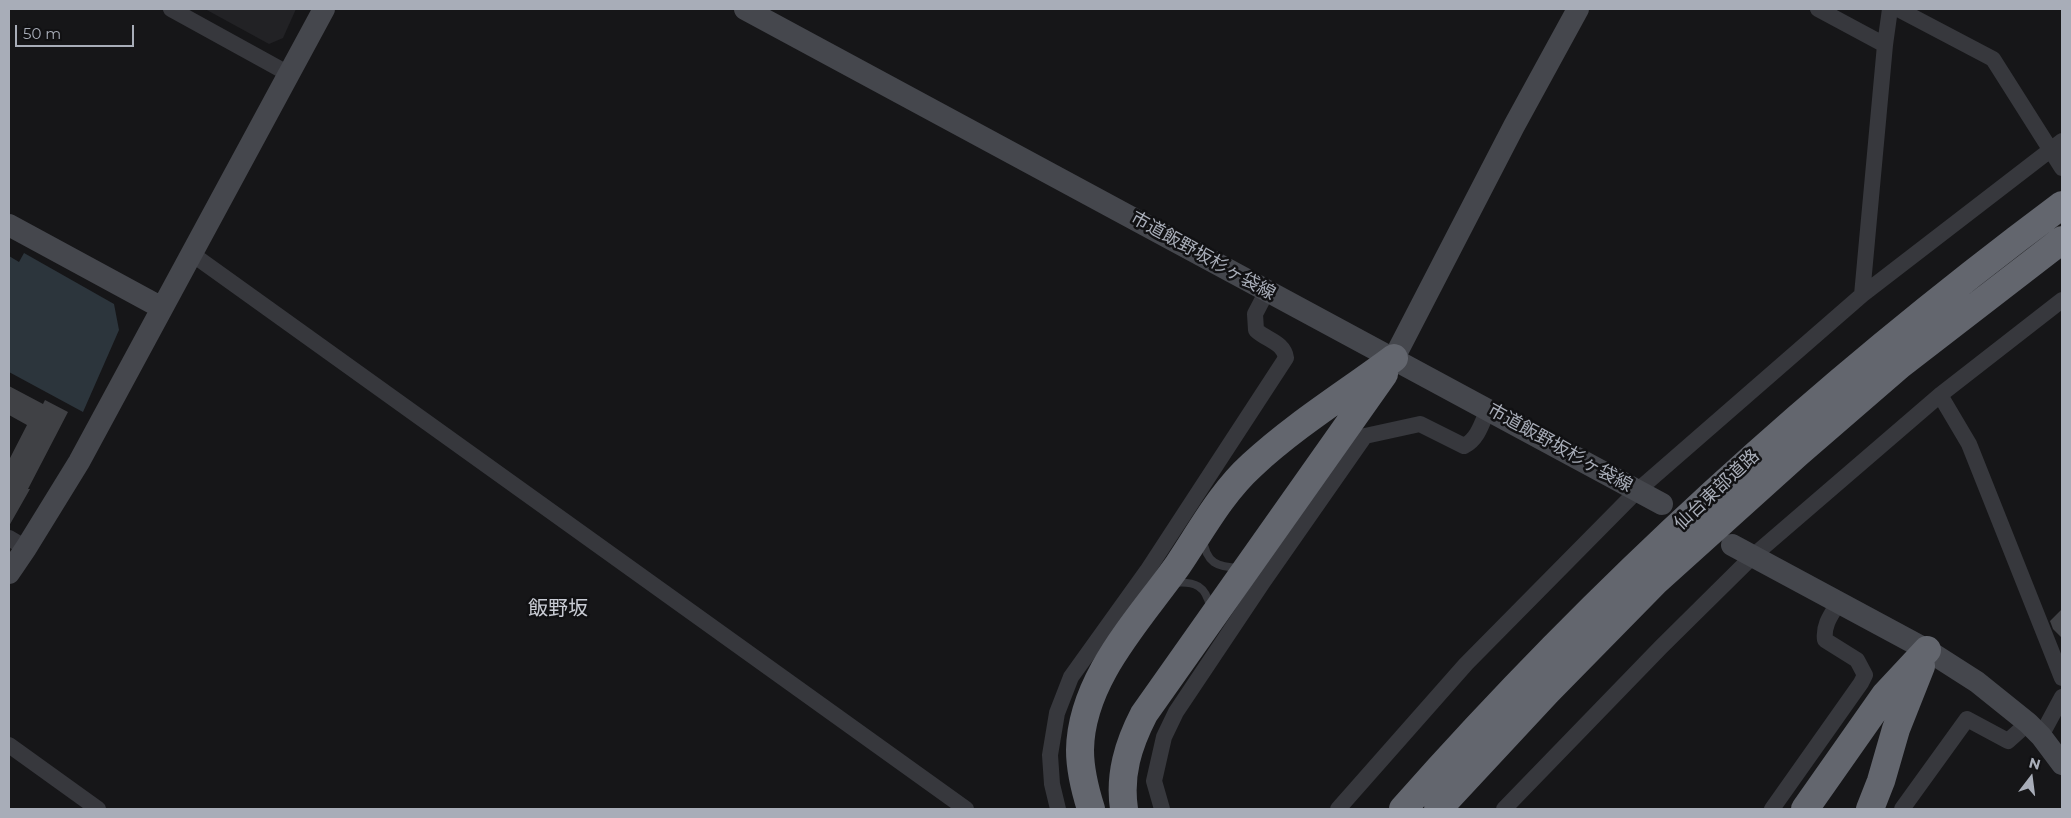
<!DOCTYPE html>
<meta charset="utf-8">
<style>
body{margin:0}
#map{position:relative;width:2071px;height:818px;overflow:hidden;background:#161618;font-family:Montserrat,sans-serif}
canvas{display:block}
.frame{position:absolute;inset:0;border:10px solid #a8adb8;pointer-events:none}
.north{position:absolute;left:2006px;top:753px;width:50px;height:50px;-webkit-text-stroke:4px #111113;paint-order:stroke;rotate:15deg;font-size:14px;font-weight:700;line-height:20px;text-align:center;color:#a8adb8}
.north::after{content:'';display:block;margin:auto;width:18px;height:22px;background:#a8adb8;clip-path:polygon(50% 0,100% 100%,50% 72%,0 100%)}
.scale{position:absolute;left:15px;top:25px;width:119px;height:22px;box-sizing:border-box;border:2px solid #a8adb8;border-top:0;padding-left:6px;font-size:15px;line-height:18px;white-space:nowrap;color:#a8adb8;-webkit-text-stroke:4px #111113;paint-order:stroke}
</style>
<div id="map">
<canvas width="2071" height="818"></canvas>
<div class="frame"></div>
<div class="north">N</div>
<div class="scale">50 m</div>
</div>
<script>
const ctx = document.querySelector('canvas').getContext('2d');
ctx.lineJoin = 'round';
function fillPath(path, color) { ctx.fillStyle = color; ctx.fill(path, 'evenodd'); }
function trace(path, color, width, dash) { ctx.strokeStyle = color; ctx.lineWidth = width; ctx.lineCap = dash ? 'butt' : 'round'; ctx.setLineDash(dash || []); ctx.stroke(path); }
function drawText(font, color, halo, rows, align = 'center') {
  ctx.font = font + ' Montserrat,"Noto Sans JP",sans-serif'; ctx.lineWidth = 5; ctx.setLineDash([]); ctx.textBaseline = 'middle'; ctx.strokeStyle = halo; ctx.fillStyle = color; for (const [text, x, y, turn = 0] of rows) {
    ctx.save(); ctx.translate(x, y); ctx.rotate((+turn || 0) * Math.PI / 180); ctx.textAlign = isNaN(turn) ? turn : align; if (halo) ctx.strokeText(text, 0, 0); ctx.fillText(text, 0, 0); ctx.restore();
  }
}
fillPath(new Path2D(`
 M 205,9 L 296,9 L 283,38 L 269,44 Z`), '#222225');
fillPath(new Path2D(`
 M 24,253 L 114,304 L 119,330 L 83,412 L 9,372 L 9,256 L 19,262 Z`), '#2c353c');
fillPath(new Path2D(`
 M 9,386 L 43,404 L 45,400 L 68,412 L 28,489 L 30,489 L 9,526 L 9,460 L 27,425 L 9,415 Z
 M 2062,609 L 2062,638 L 2053,629 L 2050,621 Z`), '#404145');
trace(new Path2D(`
 M 1203,539 C 1206,563 1217,567 1239,568
 M 1174,583 C 1195,581 1206,586 1210,607`), '#37383d', 8);
trace(new Path2D(`
 M 171,9 L 289,74
 M 1818,9 L 1885,45
 M 1898,9 L 1993,59 L 2062,168
 M 192,254 L 966,809
 M 1862,295 L 1885,45 L 1890,9
 M 1940,395 L 1969,444 L 2062,678
 M 9,538 L 26,548
 M 2041,736 L 2062,697
 M 9,745 L 98,809
 M 1058,809 L 1052,784 L 1050,755 L 1057,713 L 1071,677 L 1147,571 L 1286,358 C 1284,342 1266,340 1256,330 L 1255,314 L 1267,291
 M 1162,809 L 1154,781 L 1164,737 L 1176,712 L 1263,582 L 1365,436 L 1420,424 L 1464,446 C 1478,439 1482,423 1488,409
 M 1338,809 L 1466,664 L 1637,491 L 1862,295 L 2062,141
 M 1504,809 L 1661,647 L 1753,556 L 1940,395 L 2062,300
 M 1772,809 L 1861,683 L 1865,675 L 1857,660 L 1825,640 C 1823,625 1831,615 1839,602
 M 1902,809 L 1967,719 L 2008,741 L 2028,723`), '#37383d', 16);
trace(new Path2D(`
 M 745,9 L 1662,504
 M 9,225 L 162,308
 M 1394,358 L 1514,126 L 1578,9
 M 1732,545 L 1927,650 L 1977,682 L 2028,723 L 2041,736 L 2062,764
 M 9,573 L 26,548 L 79,462 L 324,9`), '#45474d', 22);
trace(new Path2D(`
 M 1091,809 C 1085,790 1080,770 1080,750 C 1081,679 1139,620 1178,565 C 1201,531 1221,493 1252,465 C 1295,425 1347,393 1394,358
 M 1124,809 C 1119,775 1128,745 1144,714 L 1384,374
 M 1403,809 C 1601,585 1822,384 2062,205
 M 1438,809 L 1547,692 L 1657,580 L 1798,453 L 1900,365 L 2062,240
 M 1805,809 L 1885,695 L 1927,650
 M 1870,809 L 1881,781 L 1896,729 L 1921,666`), '#63666e', 28);
drawText('18px', '#a8adb8', '#111113', [
 ["市道飯野坂杉ヶ袋線",1203,256,29],
 ["市道飯野坂杉ヶ袋線",1560,448,29],
 ["仙台東部道路",1717,490,-43]
]);
drawText('20px', '#c9ccd4', '#111113', [
 ["飯野坂",558,609]
]);
</script>
